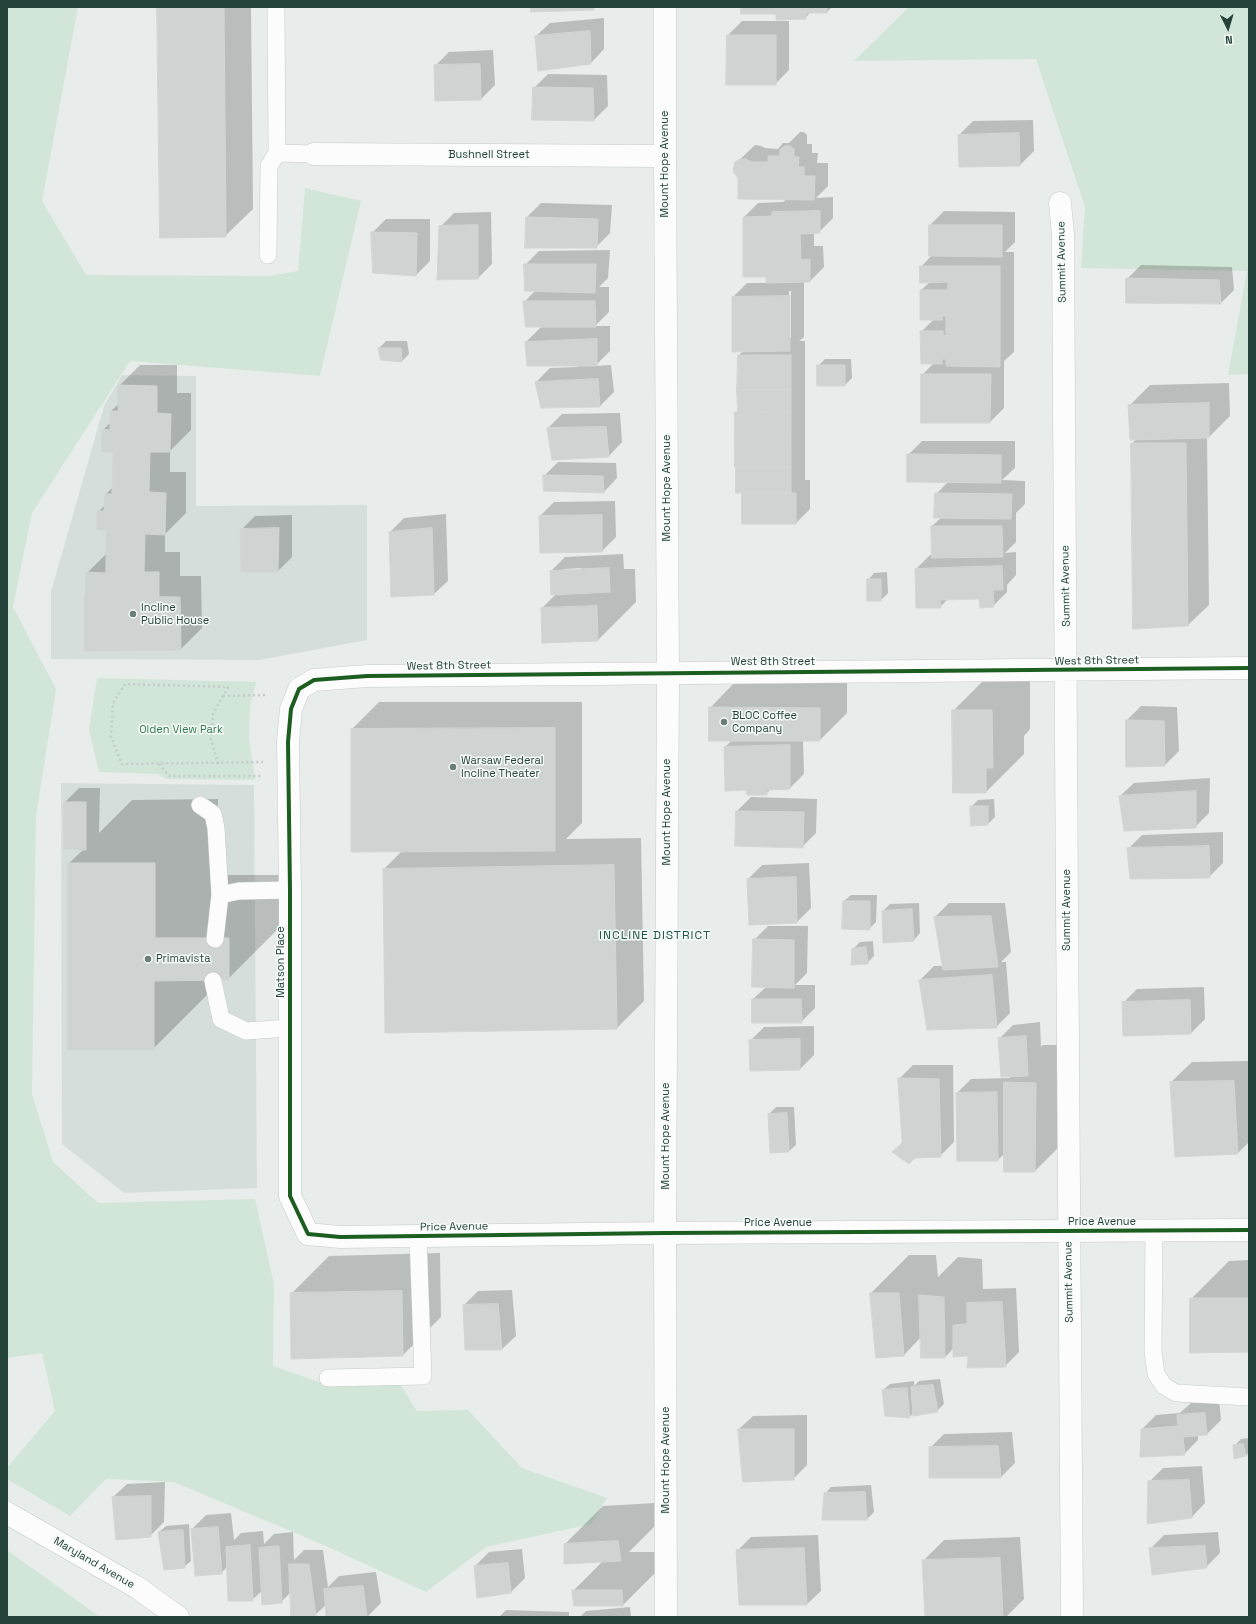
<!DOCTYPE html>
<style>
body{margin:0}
#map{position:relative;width:1256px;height:1624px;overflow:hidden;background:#e8edeb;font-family:"Space Grotesk",sans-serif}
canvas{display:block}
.frame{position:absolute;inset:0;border:8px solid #24423a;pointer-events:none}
.north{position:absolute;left:1208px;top:8px;width:40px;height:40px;-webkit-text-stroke:3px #f7fbf9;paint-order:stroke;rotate:175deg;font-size:11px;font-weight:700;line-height:16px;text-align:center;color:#24423a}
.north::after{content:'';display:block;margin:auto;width:14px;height:18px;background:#24423a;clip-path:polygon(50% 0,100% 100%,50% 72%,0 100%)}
</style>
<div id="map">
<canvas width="1256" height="1624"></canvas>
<div class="frame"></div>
<div class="north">N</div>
</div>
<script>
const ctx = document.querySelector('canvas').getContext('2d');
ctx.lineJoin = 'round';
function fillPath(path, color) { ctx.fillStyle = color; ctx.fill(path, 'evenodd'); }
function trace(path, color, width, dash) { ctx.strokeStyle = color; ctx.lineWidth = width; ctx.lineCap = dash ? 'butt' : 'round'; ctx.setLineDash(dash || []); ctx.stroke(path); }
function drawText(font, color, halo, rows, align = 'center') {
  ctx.font = font + ' "Space Grotesk",sans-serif'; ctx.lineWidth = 3; ctx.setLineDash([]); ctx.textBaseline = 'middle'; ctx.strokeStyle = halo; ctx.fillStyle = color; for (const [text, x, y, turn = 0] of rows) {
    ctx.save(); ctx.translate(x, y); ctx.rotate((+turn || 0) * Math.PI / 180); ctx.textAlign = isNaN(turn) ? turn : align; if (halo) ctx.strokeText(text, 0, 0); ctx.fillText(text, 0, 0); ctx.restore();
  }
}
fillPath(new Path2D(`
 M 122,375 L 196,376 L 196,506 L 367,505 L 367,640 L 259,660 L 51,659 L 51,592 L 104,406 Z
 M 61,783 L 254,785 L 257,1188 L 124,1193 L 62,1144 Z`), '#d6dedb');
fillPath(new Path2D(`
 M 7,7 L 78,7 L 42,201 L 86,275 L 269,276 L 298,271 L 305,188 L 361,201 L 320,376 L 130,361 L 32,513 L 13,607 L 56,689 L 36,817 L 32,1094 L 53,1162 L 98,1203 L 255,1199 L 274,1284 L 273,1366 L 322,1383 L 400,1384 L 417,1411 L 468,1410 L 522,1468 L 607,1498 L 591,1524 L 486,1547 L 426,1592 L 319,1543 L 174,1482 L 106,1479 L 70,1516 L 7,1479 L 7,1468 L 55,1411 L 42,1353 L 7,1358 Z
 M 909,7 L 1249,7 L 1249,374 L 1228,375 L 1247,271 L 1081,268 L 1085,207 L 1036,59 L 854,61 Z
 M 97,678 L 256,682 L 250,708 L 249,738 L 255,780 L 166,779 L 158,774 L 99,772 L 89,730 Z
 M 7,1550 L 100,1617 L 7,1617 Z`), '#d1e6d8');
fillPath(new Path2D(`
 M 158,7 L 251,7 L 253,209 L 225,236 Z
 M 742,7 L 832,7 L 827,12 L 811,12 L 805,18 Z
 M 604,18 L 604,49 L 591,63 L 536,36 L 550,23 Z
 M 742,21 L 789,21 L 789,70 L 775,84 L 728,35 Z
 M 493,50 L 495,85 L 481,99 L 435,66 L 449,52 Z
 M 548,74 L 607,75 L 608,106 L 594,120 L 534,88 Z
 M 1033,120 L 1034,151 L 1020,165 L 960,166 L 959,135 L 973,121 Z
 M 800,132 L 804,132 L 807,135 L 807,144 L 812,144 L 812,153 L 818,153 L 817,163 L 828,163 L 828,186 L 816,198 L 833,197 L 833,218 L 819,232 L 814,232 L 814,246 L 823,246 L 824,267 L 810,281 L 804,281 L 804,337 L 799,341 L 805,341 L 805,480 L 810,480 L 810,509 L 796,523 L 743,492 L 736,413 L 739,410 L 739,355 L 743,351 L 733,297 L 747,283 L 767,283 L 767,276 L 744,276 L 744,217 L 758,203 L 783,202 L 787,199 L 739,177 L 736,163 L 755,145 L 761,146 L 765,148 L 778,149 L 783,143 L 789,143 ZM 789,291 L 791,291 L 791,338 L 789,338 Z
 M 541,203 L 612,205 L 610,233 L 596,247 L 527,217 Z
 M 944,211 L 1015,212 L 1015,242 L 1005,252 L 1014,252 L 1014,352 L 1004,361 L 1004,408 L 990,422 L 922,422 L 922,375 L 934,363 L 921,332 L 934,319 L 921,290 L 930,282 L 921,267 L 932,255 L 930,225 Z
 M 491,212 L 492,264 L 478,278 L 440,227 L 454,213 Z
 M 386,219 L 430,219 L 430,261 L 416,275 L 374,273 L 372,233 Z
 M 610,250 L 608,278 L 599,287 L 609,287 L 609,312 L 595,326 L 610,326 L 610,351 L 595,366 L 611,365 L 614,392 L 600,406 L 536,382 L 550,368 L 578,367 L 578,365 L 526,342 L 542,326 L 524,302 L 536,290 L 525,265 L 539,251 Z
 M 1141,265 L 1232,267 L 1234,290 L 1221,303 L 1127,279 Z
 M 386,341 L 407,341 L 409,354 L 402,361 L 379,348 Z
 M 825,359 L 851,359 L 852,378 L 845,385 L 818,385 L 818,366 Z
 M 140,365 L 177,365 L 177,393 L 191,393 L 191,430 L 170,451 L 170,472 L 186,472 L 186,513 L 165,534 L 165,552 L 180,552 L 180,576 L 201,576 L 202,628 L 181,649 L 86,650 L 87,573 L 107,553 L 107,529 L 98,512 L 105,505 L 106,494 L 113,487 L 114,451 L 103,430 L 111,422 L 111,411 L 119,404 L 119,386 Z
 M 1229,383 L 1230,416 L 1209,437 L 1207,437 L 1209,605 L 1188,625 L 1132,444 L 1136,439 L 1129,406 L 1150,385 Z
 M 620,413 L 622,442 L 609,456 L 548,428 L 562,414 Z
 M 922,441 L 1015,441 L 1015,468 L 1002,480 L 1025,481 L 1025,504 L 1016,513 L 1016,542 L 1005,553 L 1016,552 L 1016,575 L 1007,585 L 1007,592 L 993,606 L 980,598 L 948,599 L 940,607 L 916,569 L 930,555 L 933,555 L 932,526 L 942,517 L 936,494 L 948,482 L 908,455 Z
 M 558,462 L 616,463 L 617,478 L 604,492 L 544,476 Z
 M 615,501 L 616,537 L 602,551 L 540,516 L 554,502 Z
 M 446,514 L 448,581 L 434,594 L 390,532 L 404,518 Z
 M 292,515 L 292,557 L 278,571 L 241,530 L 255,516 Z
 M 623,554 L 624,569 L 635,569 L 636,602 L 598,640 L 542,608 L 557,593 L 551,571 L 565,557 ZM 582,568 L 580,570 L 564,571 L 564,569 Z
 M 887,572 L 888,593 L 881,600 L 868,580 L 874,573 Z
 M 1030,672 L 1030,729 L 1024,736 L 1024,754 L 986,792 L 954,792 L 953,711 L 991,673 Z
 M 737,680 L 847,681 L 847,713 L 820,740 L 803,740 L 804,774 L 790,788 L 772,788 L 766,794 L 725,747 L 732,740 L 710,708 Z
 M 379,702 L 582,702 L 582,823 L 566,839 L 641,838 L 644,1001 L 617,1028 L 384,869 L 402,851 L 352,729 Z
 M 1141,706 L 1177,707 L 1179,751 L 1165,765 L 1127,720 Z
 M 1210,778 L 1209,813 L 1195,827 L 1120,796 L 1134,783 Z
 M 79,788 L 100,788 L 99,833 L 132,800 L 218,799 L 218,875 L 292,875 L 292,915 L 228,979 L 217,979 L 217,985 L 153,1049 L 69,863 L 84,849 L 65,802 Z
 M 751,797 L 817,799 L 816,833 L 802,847 L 737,811 Z
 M 994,799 L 995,817 L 988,824 L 972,825 L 971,807 L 978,800 Z
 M 1223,832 L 1223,863 L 1209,877 L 1128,849 L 1142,835 Z
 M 809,863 L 811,908 L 797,922 L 750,924 L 748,879 L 762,865 Z
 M 851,895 L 877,895 L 876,922 L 869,929 L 844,901 Z
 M 919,903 L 920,933 L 914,940 L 883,911 L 890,904 Z
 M 949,903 L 1005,903 L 1011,952 L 1001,962 L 1006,962 L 1010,1013 L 996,1027 L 920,980 L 934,966 L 943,966 L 935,917 Z
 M 768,926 L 808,926 L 807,973 L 795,985 L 815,985 L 815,1008 L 801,1022 L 753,999 L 766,987 L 754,940 Z
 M 873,941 L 874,956 L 867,963 L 853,949 L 860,942 Z
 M 1204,987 L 1205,1019 L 1191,1033 L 1123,1003 L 1137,989 Z
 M 1040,1022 L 1041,1047 L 1043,1045 L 1073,1045 L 1073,1133 L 1035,1171 L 1005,1153 L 998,1160 L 957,1093 L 971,1079 L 1009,1078 L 1012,1076 L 999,1039 L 1013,1025 Z
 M 814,1026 L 814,1055 L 800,1069 L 751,1070 L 750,1041 L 764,1027 Z
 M 1249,1061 L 1249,1142 L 1238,1153 L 1171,1082 L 1192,1062 Z
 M 913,1065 L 953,1065 L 954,1142 L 940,1156 L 903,1143 L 899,1079 Z
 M 776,1107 L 794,1107 L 796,1145 L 789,1151 L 769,1114 Z
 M 440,1253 L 441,1317 L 403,1355 L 292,1358 L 291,1294 L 329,1256 Z
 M 909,1255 L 936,1255 L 938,1277 L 958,1257 L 982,1259 L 983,1289 L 1016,1288 L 1019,1352 L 1005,1366 L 969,1355 L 954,1348 L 945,1357 L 922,1357 L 921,1337 L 904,1355 L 871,1293 Z
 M 1249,1260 L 1249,1351 L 1191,1299 L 1229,1261 Z
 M 512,1290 L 516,1336 L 502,1349 L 464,1305 L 478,1291 Z
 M 940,1379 L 944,1404 L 937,1411 L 914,1413 L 909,1417 L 883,1390 L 890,1384 L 914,1381 L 914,1386 L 919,1381 Z
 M 1219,1399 L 1221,1420 L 1207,1434 L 1198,1435 L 1198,1440 L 1184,1454 L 1142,1429 L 1156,1415 L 1180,1413 L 1192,1402 Z
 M 807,1415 L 807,1465 L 793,1479 L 739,1429 L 753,1416 Z
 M 1012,1432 L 1015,1463 L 1001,1477 L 930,1448 L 944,1434 Z
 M 1249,1438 L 1249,1452 L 1246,1456 L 1234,1446 L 1241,1439 Z
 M 1202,1466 L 1205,1503 L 1192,1517 L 1149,1482 L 1163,1468 Z
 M 165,1482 L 164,1522 L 150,1536 L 113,1497 L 127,1484 Z
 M 871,1485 L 874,1512 L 867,1519 L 823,1519 L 825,1494 L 831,1487 Z
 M 655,1503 L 659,1522 L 629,1552 L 660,1552 L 661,1567 L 623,1605 L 574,1590 L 603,1561 L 565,1544 L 603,1506 Z
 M 231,1513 L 234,1540 L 241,1533 L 263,1531 L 264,1544 L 274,1534 L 293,1532 L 294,1560 L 304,1550 L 323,1550 L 328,1587 L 339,1576 L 376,1572 L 381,1603 L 367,1617 L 327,1617 L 326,1605 L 315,1615 L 292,1617 L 291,1592 L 281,1602 L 262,1591 L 252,1600 L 228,1566 L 221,1573 L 192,1529 L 206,1515 Z
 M 189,1524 L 191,1561 L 184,1567 L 159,1532 L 166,1526 Z
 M 1218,1532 L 1220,1553 L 1206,1567 L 1150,1549 L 1164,1535 Z
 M 818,1535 L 821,1591 L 807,1604 L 737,1551 L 751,1537 Z
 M 1020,1537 L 1024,1599 L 1006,1617 L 926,1617 L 923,1561 L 944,1540 Z
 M 522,1549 L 525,1578 L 511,1592 L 475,1566 L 489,1552 Z
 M 630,1607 L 631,1617 L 580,1617 L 586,1611 Z
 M 506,1610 L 569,1612 L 569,1617 L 499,1617 Z`), '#0003');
const building = new Path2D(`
 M 157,7 L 224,7 L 226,237 L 160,238 Z
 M 531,7 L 594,7 L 594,10 L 531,12 Z
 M 741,7 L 827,7 L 827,13 L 806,13 L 806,19 L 776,20 L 776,14 L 741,14 Z
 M 590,31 L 591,64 L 538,71 L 535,36 Z
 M 727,35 L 776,35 L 776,85 L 726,85 Z
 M 480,64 L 481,100 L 435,101 L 434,65 Z
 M 533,87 L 593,88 L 594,121 L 532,120 Z
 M 1019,133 L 1020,166 L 959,167 L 958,135 Z
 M 785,146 L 790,146 L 794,149 L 794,157 L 799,157 L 798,167 L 804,167 L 804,176 L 815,176 L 814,200 L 738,199 L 738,178 L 734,173 L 733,169 L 735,162 L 740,159 L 746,159 L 751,162 L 768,162 L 768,156 L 780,156 L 780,150 Z
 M 820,211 L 820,233 L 800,234 L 801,260 L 810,259 L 810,282 L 766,283 L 766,277 L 743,277 L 743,217 L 772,216 L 772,212 Z
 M 526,217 L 598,219 L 597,248 L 525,248 Z
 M 478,225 L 478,279 L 437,280 L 439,226 Z
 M 929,225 L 1002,225 L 1002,257 L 929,256 Z
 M 371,232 L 417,233 L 416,276 L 373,273 Z
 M 524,264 L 596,264 L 595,293 L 525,291 Z
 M 920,266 L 1000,266 L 1000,303 L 920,304 L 920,290 L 948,290 L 948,282 L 920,283 Z
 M 1126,278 L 1219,280 L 1221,304 L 1126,303 Z
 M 790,296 L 790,351 L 732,352 L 732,297 Z
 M 523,301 L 595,301 L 596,327 L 526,327 Z
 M 1000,303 L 1000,329 L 946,329 L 946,316 L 942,316 L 942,320 L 920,320 L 920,304 Z
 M 946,329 L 1000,329 L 1000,367 L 946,366 L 946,359 L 942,359 L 942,364 L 921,364 L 920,331 L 943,331 L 943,336 L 946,335 Z
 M 597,339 L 597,366 L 527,366 L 525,342 Z
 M 378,348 L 401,348 L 402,362 L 381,360 Z
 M 738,355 L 791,355 L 791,390 L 737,390 Z
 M 817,365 L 845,365 L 845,386 L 817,386 Z
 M 921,374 L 991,374 L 990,423 L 921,423 Z
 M 598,379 L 600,407 L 541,408 L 535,382 Z
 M 118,385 L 157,386 L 157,413 L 171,414 L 170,452 L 150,452 L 149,492 L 166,493 L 165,535 L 145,534 L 144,572 L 159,572 L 159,596 L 85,596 L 86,572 L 106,573 L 106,530 L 97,530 L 97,511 L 104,511 L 105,494 L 112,494 L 113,452 L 101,452 L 102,429 L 110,430 L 110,411 L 118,411 Z
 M 737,390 L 791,390 L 791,412 L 738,413 Z
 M 1209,403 L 1209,438 L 1130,440 L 1128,405 Z
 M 735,412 L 791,412 L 791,440 L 735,440 Z
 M 606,427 L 609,457 L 552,460 L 547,428 Z
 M 735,440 L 791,440 L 791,467 L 735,467 Z
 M 1131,443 L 1186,443 L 1188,626 L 1133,629 Z
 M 907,454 L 1001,455 L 1001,483 L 907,482 Z
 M 736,467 L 791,467 L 791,493 L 736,493 Z
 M 543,475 L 603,476 L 604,493 L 544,491 Z
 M 742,493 L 796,493 L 796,524 L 742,524 Z
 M 935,493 L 1012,494 L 1011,519 L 934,518 Z
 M 602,515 L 602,552 L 540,553 L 539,516 Z
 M 931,526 L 1002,526 L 1003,557 L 932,558 Z
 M 279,528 L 278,572 L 241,572 L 240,529 Z
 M 432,528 L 434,595 L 391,597 L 389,532 Z
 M 1002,566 L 1003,590 L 993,590 L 994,607 L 980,608 L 979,599 L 940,600 L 941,608 L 916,608 L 915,569 Z
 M 609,568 L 610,592 L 551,595 L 550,571 Z
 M 867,579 L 881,579 L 881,601 L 867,601 Z
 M 85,596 L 180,597 L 181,650 L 85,651 Z
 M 597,606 L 598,641 L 542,643 L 541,608 Z
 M 709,707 L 820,708 L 820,741 L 709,741 Z
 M 952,710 L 992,710 L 993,768 L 986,768 L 986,793 L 953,793 Z
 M 1126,720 L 1164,721 L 1165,766 L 1126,767 Z
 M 555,728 L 555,851 L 351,852 L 351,729 Z
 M 790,745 L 790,789 L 767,790 L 767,795 L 747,795 L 746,790 L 725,791 L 724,747 Z
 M 1196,791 L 1196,828 L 1124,831 L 1119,796 Z
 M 64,802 L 86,802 L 86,850 L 64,849 Z
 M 970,806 L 988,806 L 988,825 L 971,826 Z
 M 736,811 L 804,812 L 803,848 L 735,846 Z
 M 1209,846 L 1210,878 L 1130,879 L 1127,848 Z
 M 68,863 L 155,863 L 155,938 L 229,938 L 229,980 L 154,981 L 154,1050 L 68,1050 Z
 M 614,865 L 617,1029 L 385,1033 L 383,869 Z
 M 796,877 L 797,923 L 749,925 L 747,879 Z
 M 843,901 L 870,901 L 870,930 L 842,929 Z
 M 912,909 L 914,941 L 883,943 L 882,911 Z
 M 991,916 L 998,967 L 943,970 L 934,917 Z
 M 753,939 L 794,940 L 794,988 L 752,987 Z
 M 866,947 L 868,964 L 851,965 L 852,949 Z
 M 992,975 L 997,1028 L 927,1030 L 919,980 Z
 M 752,999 L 801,999 L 802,1023 L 752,1023 Z
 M 1190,1000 L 1191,1034 L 1123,1036 L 1122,1002 Z
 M 1026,1036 L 1028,1076 L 1001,1077 L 998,1038 Z
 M 800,1039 L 800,1070 L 750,1071 L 749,1040 Z
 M 898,1078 L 939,1079 L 941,1157 L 915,1158 L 909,1164 L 892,1152 L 902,1143 Z
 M 1234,1081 L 1238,1154 L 1175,1157 L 1170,1082 Z
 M 1004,1082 L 1036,1083 L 1035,1172 L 1004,1172 Z
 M 997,1092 L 998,1161 L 957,1161 L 956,1093 Z
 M 787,1113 L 789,1152 L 770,1153 L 768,1114 Z
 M 402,1291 L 403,1356 L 291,1359 L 290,1293 Z
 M 870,1293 L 899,1293 L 904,1356 L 876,1358 Z
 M 919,1295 L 944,1297 L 945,1358 L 921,1358 Z
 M 1190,1298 L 1249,1298 L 1249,1352 L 1190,1353 Z
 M 1002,1302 L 1006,1367 L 967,1368 L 968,1356 L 953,1357 L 953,1325 L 967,1324 L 967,1303 Z
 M 498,1304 L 502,1350 L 465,1350 L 463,1305 Z
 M 933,1385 L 938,1412 L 913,1416 L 911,1387 Z
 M 907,1388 L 910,1418 L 885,1416 L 882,1390 Z
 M 1205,1413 L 1207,1435 L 1183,1437 L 1185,1455 L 1140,1457 L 1141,1429 L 1178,1426 L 1177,1415 Z
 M 738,1429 L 794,1429 L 794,1480 L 743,1482 Z
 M 1243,1444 L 1246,1456 L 1234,1459 L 1233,1445 Z
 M 998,1446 L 1001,1478 L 929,1478 L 929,1447 Z
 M 1189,1480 L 1192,1518 L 1147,1524 L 1148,1481 Z
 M 865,1492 L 867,1520 L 822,1520 L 824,1493 Z
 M 151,1496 L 151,1537 L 116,1540 L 112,1497 Z
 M 218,1527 L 222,1574 L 195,1576 L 191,1529 Z
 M 183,1530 L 185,1568 L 164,1570 L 158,1532 Z
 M 618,1541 L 621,1561 L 564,1564 L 564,1544 Z
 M 250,1545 L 253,1601 L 228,1601 L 226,1547 Z
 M 279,1546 L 282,1603 L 262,1605 L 259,1548 Z
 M 1205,1546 L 1207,1568 L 1152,1575 L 1149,1548 Z
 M 804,1548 L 807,1605 L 739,1605 L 736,1550 Z
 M 1000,1558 L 1003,1617 L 925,1617 L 922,1560 Z
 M 508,1563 L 511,1593 L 477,1598 L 474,1566 Z
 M 289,1564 L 309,1564 L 316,1616 L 291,1617 Z
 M 363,1586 L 367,1617 L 326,1617 L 324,1589 Z
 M 572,1590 L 622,1590 L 623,1606 L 574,1606 Z`);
fillPath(building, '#cfd4d2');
trace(building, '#d1d6d4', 1);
const service = new Path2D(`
 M 276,7 L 277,153 L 314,154
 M 268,255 L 269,166 L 277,153
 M 200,805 L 213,814 L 216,828 L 220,895 L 239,891 L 290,890
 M 215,939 L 220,895
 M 213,981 L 221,1019 L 246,1031 L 290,1028
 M 1154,1231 L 1153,1352 L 1156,1374 L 1164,1386 L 1176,1393 L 1249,1397
 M 328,1378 L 423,1376 L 418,1236`);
const minor = new Path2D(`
 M 665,7 L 665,156 L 668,672 L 665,1233 L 666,1617
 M 314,154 L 665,156
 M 1060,203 L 1063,235 C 1067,696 1067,1156 1072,1617
 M 1249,668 C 955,672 661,672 367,676 L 314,680 L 299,689 L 291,709 L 288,742 L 290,890 L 290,1196 L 308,1234 L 340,1237 L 665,1233 L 1249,1230
 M 7,1513 L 138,1588 L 178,1617`);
trace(service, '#c5cac8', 18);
trace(minor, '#c5cac8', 23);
trace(new Path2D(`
 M 223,696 L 266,695
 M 159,764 L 169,776 L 262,776
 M 218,764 L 211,739 L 213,714 L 228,687 L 125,684 L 113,703 L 111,737 L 122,764 L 263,762`), '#c3ccca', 2.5, [2, 3]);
trace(service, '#fcfcfc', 17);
trace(minor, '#fcfcfc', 22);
trace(new Path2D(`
 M 1249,668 C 955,672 661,672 367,676 L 314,680 L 299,689 L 291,709 L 288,742 L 290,890 L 290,1196 L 308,1234 L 340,1237 L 665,1233 L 1249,1230`), '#1b5e20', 4);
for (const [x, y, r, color] of [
 [133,614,4,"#697e78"],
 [724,722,4,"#697e78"],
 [453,767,4,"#697e78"],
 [148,959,4,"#697e78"]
]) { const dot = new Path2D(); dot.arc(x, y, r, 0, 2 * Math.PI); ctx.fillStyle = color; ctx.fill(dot); trace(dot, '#f7fbf9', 1.5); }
drawText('11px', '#24423a', '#f7fbf9', [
 ["Bushnell Street",489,155],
 ["Mount Hope Avenue",665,164,-90],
 ["Summit Avenue",1062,262,-91],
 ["Mount Hope Avenue",667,488,-90],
 ["Summit Avenue",1066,586,-91],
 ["West 8th Street",1097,661,-1],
 ["West 8th Street",773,662],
 ["West 8th Street",449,666,-1],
 ["Mount Hope Avenue",667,812,-90],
 ["Summit Avenue",1067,910,-90],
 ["Matson Place",281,962,-90],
 ["Mount Hope Avenue",666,1136,-90],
 ["Price Avenue",1102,1222],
 ["Price Avenue",778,1223],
 ["Price Avenue",454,1227,-1],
 ["Summit Avenue",1069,1282,-91],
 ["Mount Hope Avenue",666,1460,-90],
 ["Maryland Avenue",94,1563,30]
]);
drawText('11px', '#24423a', '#f7fbf9', [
 ["Incline",141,608],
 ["Public House",141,621],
 ["BLOC Coffee",732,716],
 ["Company",732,729],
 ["Warsaw Federal",461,761],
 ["Incline Theater",461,774],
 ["Primavista",156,959]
], 'left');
drawText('11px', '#2d7a4b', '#f7fbf9', [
 ["Olden View Park",181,730]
]);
ctx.letterSpacing = '1px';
drawText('12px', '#1f5548', '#f7fbf9', [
 ["INCLINE DISTRICT",655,936]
]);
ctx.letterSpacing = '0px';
</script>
